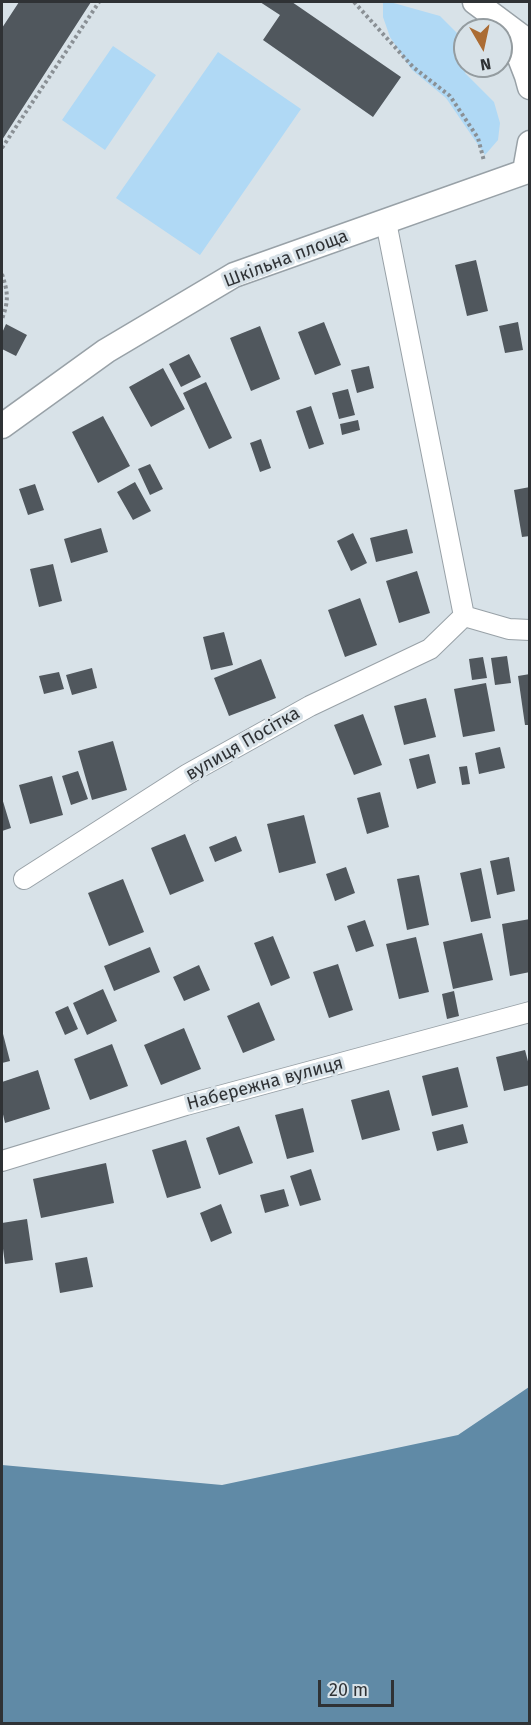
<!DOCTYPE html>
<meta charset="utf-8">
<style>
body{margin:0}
#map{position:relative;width:531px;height:1725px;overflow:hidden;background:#d8e2e8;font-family:"Fira Sans",sans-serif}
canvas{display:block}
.frame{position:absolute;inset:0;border:3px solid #2f3235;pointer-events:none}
.north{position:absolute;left:453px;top:18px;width:60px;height:60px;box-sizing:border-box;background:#d8e2e8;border:2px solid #949ca0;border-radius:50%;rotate:171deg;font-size:16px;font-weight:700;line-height:24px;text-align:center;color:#2f3235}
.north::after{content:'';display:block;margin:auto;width:21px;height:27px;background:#ab6c34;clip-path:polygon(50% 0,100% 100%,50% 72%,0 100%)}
.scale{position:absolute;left:318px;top:1680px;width:76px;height:27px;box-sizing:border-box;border:3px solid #2f3235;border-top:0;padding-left:8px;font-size:18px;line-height:21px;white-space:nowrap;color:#2f3235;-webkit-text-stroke:4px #d8e2e8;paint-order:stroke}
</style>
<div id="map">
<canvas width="531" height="1725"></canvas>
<div class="frame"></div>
<div class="north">N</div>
<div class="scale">20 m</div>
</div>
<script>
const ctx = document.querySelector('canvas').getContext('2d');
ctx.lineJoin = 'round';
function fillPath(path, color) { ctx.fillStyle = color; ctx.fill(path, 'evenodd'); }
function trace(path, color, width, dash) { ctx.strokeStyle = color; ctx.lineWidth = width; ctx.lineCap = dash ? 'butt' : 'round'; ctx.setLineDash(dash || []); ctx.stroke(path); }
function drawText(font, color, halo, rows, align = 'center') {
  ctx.font = font + ' "Fira Sans",sans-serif'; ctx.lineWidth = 6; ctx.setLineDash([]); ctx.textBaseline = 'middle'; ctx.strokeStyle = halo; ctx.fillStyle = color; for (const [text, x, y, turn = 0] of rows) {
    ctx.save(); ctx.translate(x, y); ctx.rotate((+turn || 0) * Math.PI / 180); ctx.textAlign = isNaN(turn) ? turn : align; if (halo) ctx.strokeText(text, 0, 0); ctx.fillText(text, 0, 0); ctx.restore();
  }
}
fillPath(new Path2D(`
 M 383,2 L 390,2 L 440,16 L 463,39 L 465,73 L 494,102 L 500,123 L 498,140 L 485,155 L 446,98 L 412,70 L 390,37 L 383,17 Z
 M 113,46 L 156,75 L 105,150 L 62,120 Z
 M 218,52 L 301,109 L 200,255 L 116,198 Z`), '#b0d9f5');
fillPath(new Path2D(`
 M 529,1387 L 529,1723 L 2,1723 L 2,1465 L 222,1485 L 458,1435 Z`), '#608aa6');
fillPath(new Path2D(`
 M 19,2 L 91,2 L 2,140 L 2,28 Z
 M 260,2 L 292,2 L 401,77 L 373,117 L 263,40 L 280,15 Z
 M 476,260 L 488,311 L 467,316 L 455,265 Z
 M 324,322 L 341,365 L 315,375 L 298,332 Z
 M 518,322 L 523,350 L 505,353 L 499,326 Z
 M 6,324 L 27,335 L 16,356 L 2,349 L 2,333 Z
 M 260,326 L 280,379 L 251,391 L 230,338 Z
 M 189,354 L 201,377 L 181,387 L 169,364 Z
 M 369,366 L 374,388 L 357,393 L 351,370 Z
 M 163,368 L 185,409 L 151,427 L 129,387 Z
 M 206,382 L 232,438 L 209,449 L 183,393 Z
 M 348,389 L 355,415 L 339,419 L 332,393 Z
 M 311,406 L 324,444 L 309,449 L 296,411 Z
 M 103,416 L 130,466 L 98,483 L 72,432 Z
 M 358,420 L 360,430 L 342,435 L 340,424 Z
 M 261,439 L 271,468 L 260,472 L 250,443 Z
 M 150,464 L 163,489 L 150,495 L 138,469 Z
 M 135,482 L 151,511 L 133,520 L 117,492 Z
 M 35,484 L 44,510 L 28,515 L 19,489 Z
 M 530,487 L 530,536 L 522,537 L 514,490 Z
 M 101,528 L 108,552 L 71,563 L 64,539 Z
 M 407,529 L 413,553 L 376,562 L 370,538 Z
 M 353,533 L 367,563 L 351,571 L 337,541 Z
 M 53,564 L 62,601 L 39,607 L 30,569 Z
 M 417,571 L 430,613 L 399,623 L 386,581 Z
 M 360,598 L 377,645 L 345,657 L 328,610 Z
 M 224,632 L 233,665 L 211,670 L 203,637 Z
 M 507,656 L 511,683 L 495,685 L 491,658 Z
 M 483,657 L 487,678 L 472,680 L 469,659 Z
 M 261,659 L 276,698 L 229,716 L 214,678 Z
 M 92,668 L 97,688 L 72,695 L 66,675 Z
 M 59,672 L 64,689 L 44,694 L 39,676 Z
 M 530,674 L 530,725 L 525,725 L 518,676 Z
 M 486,683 L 495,731 L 463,737 L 454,689 Z
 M 426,698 L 436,737 L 404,745 L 394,706 Z
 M 363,714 L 382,765 L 354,775 L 334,725 Z
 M 113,741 L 127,790 L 92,800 L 78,751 Z
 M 500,747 L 505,768 L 479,774 L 475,753 Z
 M 429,754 L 436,783 L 417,789 L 409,759 Z
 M 467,766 L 470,784 L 462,785 L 459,767 Z
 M 78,771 L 88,799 L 71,805 L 62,776 Z
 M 52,776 L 63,815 L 30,824 L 19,785 Z
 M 380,792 L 389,827 L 367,834 L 357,798 Z
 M 2,798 L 11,828 L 2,831 Z
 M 304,815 L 316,863 L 279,873 L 267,824 Z
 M 185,834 L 204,881 L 170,895 L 151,848 Z
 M 236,836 L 242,851 L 215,862 L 209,847 Z
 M 509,857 L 515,891 L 497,895 L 490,861 Z
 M 346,867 L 355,893 L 335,901 L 326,874 Z
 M 481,868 L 491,918 L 471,922 L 460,873 Z
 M 419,875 L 429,925 L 407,930 L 397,879 Z
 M 123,879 L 144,932 L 109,946 L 88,893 Z
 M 530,919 L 530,972 L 510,976 L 502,924 Z
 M 365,920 L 374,946 L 356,952 L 347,926 Z
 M 482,933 L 493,980 L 453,989 L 443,942 Z
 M 273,936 L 290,978 L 271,986 L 254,943 Z
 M 416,937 L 429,992 L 399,999 L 386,944 Z
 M 150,947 L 160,972 L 114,991 L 104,966 Z
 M 338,964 L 353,1010 L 329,1018 L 313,972 Z
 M 199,965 L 210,990 L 184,1001 L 173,977 Z
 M 103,989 L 117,1021 L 87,1035 L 73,1003 Z
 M 454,991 L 459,1016 L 447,1019 L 442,994 Z
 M 259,1002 L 275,1040 L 243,1053 L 227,1016 Z
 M 68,1006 L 78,1029 L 65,1035 L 55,1012 Z
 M 184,1028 L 201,1069 L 161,1085 L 144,1045 Z
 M 2,1030 L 10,1061 L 2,1063 Z
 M 112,1044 L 128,1086 L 90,1100 L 74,1059 Z
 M 525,1050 L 530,1069 L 530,1085 L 504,1091 L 496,1057 Z
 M 458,1067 L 468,1107 L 432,1116 L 422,1076 Z
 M 38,1070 L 50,1109 L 5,1123 L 2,1110 L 2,1082 Z
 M 389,1090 L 400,1130 L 362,1140 L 351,1100 Z
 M 303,1108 L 314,1152 L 287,1159 L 275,1115 Z
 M 463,1124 L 468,1143 L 437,1151 L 432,1132 Z
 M 239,1126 L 253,1163 L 219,1175 L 206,1138 Z
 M 186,1140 L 201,1188 L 167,1198 L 152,1150 Z
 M 106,1163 L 114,1203 L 41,1218 L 33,1179 Z
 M 311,1169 L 321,1200 L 300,1206 L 290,1176 Z
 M 284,1189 L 289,1206 L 265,1213 L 260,1195 Z
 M 221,1204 L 232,1233 L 211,1242 L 200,1213 Z
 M 27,1219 L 33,1260 L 5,1264 L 2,1241 L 2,1223 Z
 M 87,1257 L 93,1287 L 60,1293 L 55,1263 Z`), '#50575d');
const minor = new Path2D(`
 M 386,222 L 464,616
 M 464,616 L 509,629 L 530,630
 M 24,879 L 188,774 L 310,706 L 430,649 L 464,616
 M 2,1161 L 186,1105 L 530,1012`);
const tertiary = new Path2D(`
 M 475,2 L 530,43
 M 508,27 L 527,76 L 530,87
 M 525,171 L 530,143
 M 2,426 L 106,351 L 234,275 L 530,170`);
trace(minor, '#98a1a7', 22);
trace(tertiary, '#98a1a7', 27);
trace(new Path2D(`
 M 354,2 L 413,67 L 450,96 L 478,138 L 484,161
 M 2,148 L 99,2
 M 2,274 C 8,293 9,300 2,319`), '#8a9095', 4, [3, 3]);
trace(minor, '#fff', 20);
trace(tertiary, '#fff', 24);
drawText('18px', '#2f3235', '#d8e2e8', [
 ["Шкільна площа",286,259,-21],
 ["вулиця Посітка",243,744,-30],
 ["Набережна вулиця",265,1084,-15]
]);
</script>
